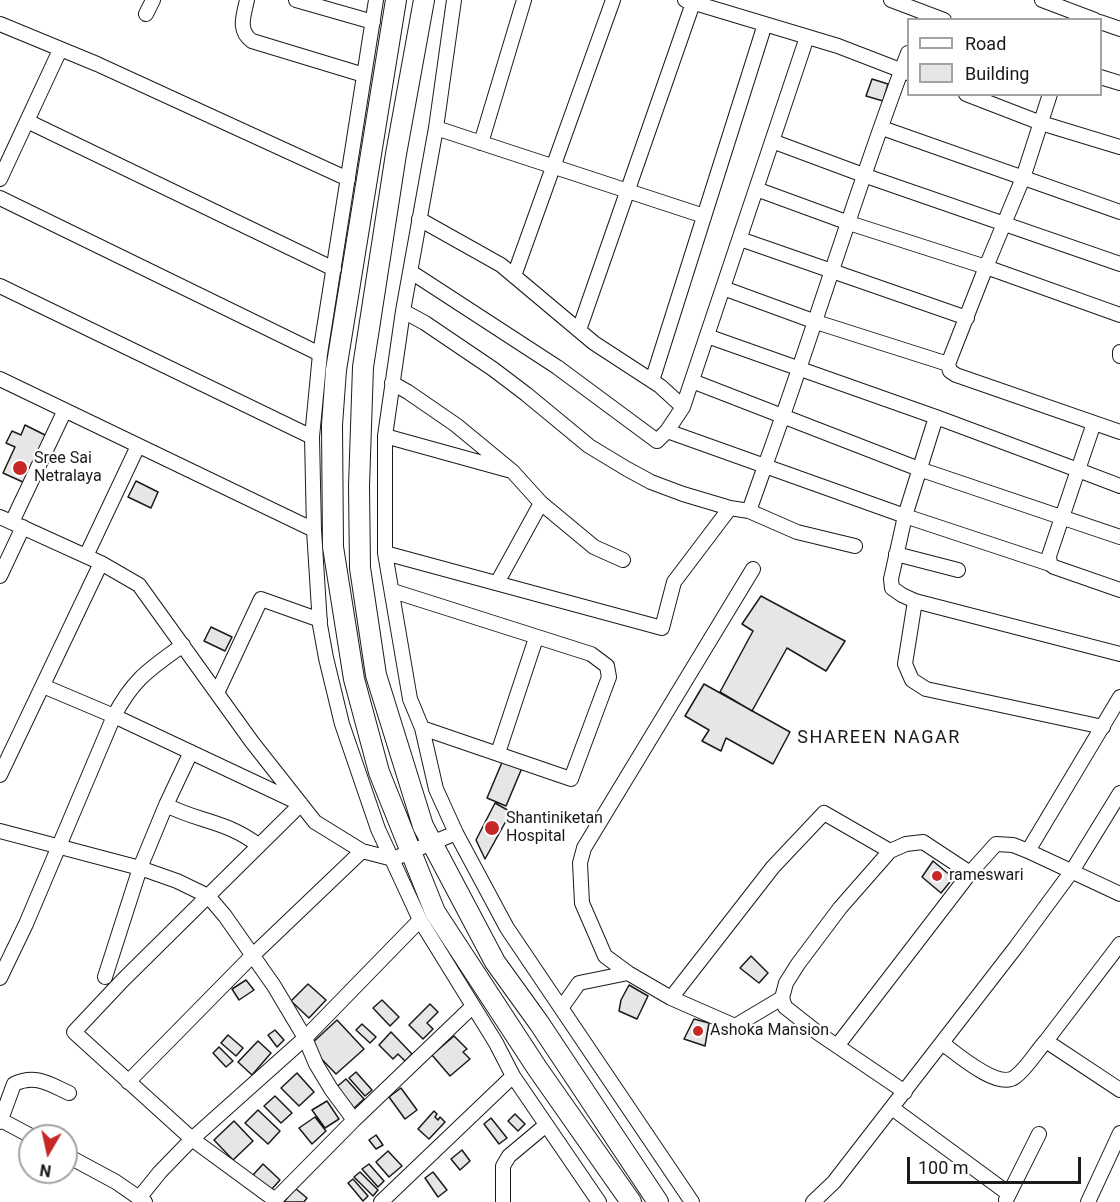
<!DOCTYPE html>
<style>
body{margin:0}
#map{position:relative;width:1120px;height:1202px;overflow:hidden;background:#fff;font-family:Roboto,sans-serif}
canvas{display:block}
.legend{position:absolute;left:907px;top:18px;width:195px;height:78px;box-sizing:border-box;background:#fff;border:2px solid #a3a3a3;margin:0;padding:8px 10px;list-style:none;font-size:18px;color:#1a1a1a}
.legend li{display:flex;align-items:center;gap:12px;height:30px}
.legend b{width:30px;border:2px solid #a3a3a3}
.north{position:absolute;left:18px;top:1124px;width:60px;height:60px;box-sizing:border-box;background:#fff;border:2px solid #a3a3a3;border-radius:50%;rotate:189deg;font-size:16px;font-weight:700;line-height:24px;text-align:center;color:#1a1a1a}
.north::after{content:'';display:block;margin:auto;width:21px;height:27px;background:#c62828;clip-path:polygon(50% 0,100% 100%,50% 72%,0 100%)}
.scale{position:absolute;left:907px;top:1157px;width:174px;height:27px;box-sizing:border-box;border:3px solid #1a1a1a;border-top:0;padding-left:8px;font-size:18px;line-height:21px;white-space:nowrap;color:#1a1a1a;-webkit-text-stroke:4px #fff;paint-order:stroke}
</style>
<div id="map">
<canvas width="1120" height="1202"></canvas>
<ul class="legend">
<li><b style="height:8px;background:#fff"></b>Road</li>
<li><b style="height:16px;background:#e6e6e6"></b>Building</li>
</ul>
<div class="north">N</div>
<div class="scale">100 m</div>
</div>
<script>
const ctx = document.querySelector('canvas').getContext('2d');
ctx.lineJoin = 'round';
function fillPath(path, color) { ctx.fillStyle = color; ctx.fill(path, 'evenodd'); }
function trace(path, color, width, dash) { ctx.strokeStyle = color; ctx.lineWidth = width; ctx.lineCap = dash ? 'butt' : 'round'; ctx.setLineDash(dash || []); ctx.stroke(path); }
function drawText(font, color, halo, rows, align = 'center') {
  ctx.font = font + ' Roboto,sans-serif'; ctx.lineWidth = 4.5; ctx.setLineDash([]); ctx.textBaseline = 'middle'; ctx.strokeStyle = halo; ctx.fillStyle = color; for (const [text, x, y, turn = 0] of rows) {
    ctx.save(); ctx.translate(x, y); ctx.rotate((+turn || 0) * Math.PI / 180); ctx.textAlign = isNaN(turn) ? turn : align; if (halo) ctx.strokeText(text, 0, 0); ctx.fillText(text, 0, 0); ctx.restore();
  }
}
const building = new Path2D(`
 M 872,79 L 888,84 L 883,101 L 866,96 Z
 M 25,425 L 47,436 L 25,483 L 3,473 L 15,447 L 6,443 L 12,431 L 21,435 Z
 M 136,481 L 158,492 L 151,508 L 128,497 Z
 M 761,596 L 845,641 L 826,671 L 787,648 L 752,711 L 720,692 L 753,631 L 742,624 Z
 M 211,627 L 232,637 L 225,651 L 204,641 Z
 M 704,684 L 790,732 L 773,764 L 726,738 L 721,751 L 702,741 L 709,730 L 685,716 Z
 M 503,760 L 522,768 L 506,806 L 487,798 Z
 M 495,803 L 511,812 L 485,859 L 476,840 Z
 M 933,861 L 951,876 L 951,878 L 954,877 L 941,893 L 922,877 Z
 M 751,956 L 768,973 L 759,983 L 740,968 Z
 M 246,980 L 254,990 L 239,1000 L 232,989 Z
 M 308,984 L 326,1000 L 309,1018 L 291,1001 Z
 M 629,985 L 648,996 L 637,1019 L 619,1011 L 621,1000 Z
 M 382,1000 L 399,1017 L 390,1026 L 373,1008 Z
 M 430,1004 L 438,1012 L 427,1023 L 433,1029 L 423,1039 L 409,1025 Z
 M 694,1019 L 709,1023 L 705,1046 L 684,1039 Z
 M 337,1020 L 364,1049 L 336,1074 L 309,1046 Z
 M 362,1024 L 376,1037 L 370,1043 L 356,1030 Z
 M 275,1030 L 284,1040 L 277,1047 L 268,1035 Z
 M 391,1032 L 412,1054 L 405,1061 L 398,1054 L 393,1059 L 379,1045 Z
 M 228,1035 L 243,1048 L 236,1056 L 221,1043 Z
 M 454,1036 L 467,1049 L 463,1052 L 470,1059 L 450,1076 L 432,1055 Z
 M 258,1041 L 271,1053 L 252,1075 L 238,1062 Z
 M 219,1047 L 233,1061 L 226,1067 L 213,1053 Z
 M 356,1072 L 372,1090 L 365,1096 L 349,1078 Z
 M 297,1073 L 314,1092 L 299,1106 L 281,1088 Z
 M 346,1079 L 364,1099 L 352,1110 L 334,1089 Z
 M 401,1088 L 417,1110 L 405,1119 L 389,1097 Z
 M 275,1096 L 292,1113 L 281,1123 L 264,1106 Z
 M 327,1101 L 339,1119 L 325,1128 L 312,1110 Z
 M 258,1110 L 280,1131 L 268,1144 L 245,1123 Z
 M 434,1111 L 437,1114 L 435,1117 L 438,1120 L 440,1117 L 445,1122 L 429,1139 L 418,1129 Z
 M 515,1114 L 525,1124 L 518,1131 L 508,1121 Z
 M 315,1117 L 326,1131 L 312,1144 L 299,1128 Z
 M 491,1118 L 507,1138 L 499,1144 L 484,1124 Z
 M 234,1121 L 253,1141 L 233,1160 L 214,1140 Z
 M 376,1135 L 383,1145 L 376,1149 L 369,1140 Z
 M 462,1150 L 470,1161 L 460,1170 L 451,1159 Z
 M 388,1151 L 402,1166 L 389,1177 L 376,1162 Z
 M 263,1164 L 280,1180 L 271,1190 L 253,1175 Z
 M 369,1164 L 384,1181 L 378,1187 L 362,1169 Z
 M 360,1172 L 378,1190 L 373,1196 L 354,1177 Z
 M 433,1172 L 447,1190 L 438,1197 L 425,1178 Z
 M 353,1179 L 368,1196 L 363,1201 L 348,1183 Z
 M 295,1188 L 307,1198 L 304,1202 L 284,1202 Z`);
fillPath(building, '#e6e6e6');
trace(building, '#1a1a1a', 1.5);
const minor = new Path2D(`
 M 247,0 C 244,15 237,30 252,41 L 364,75
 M 296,0 L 373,22
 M 376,0 L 320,354 L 312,437 L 314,530 L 320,625 L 326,658 L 342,724 L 378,829 L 420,920 L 496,1043 L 513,1076 L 599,1202
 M 454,0 L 436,128 L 403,311 L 385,436 L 385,553 L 410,699 L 422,728 L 436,789 L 456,833 L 507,928 L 692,1202
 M 685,0 L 838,46 L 908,73
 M 891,0 L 944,20
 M 1042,0 L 1095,20
 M 146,14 L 153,0
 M 1100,22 L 1120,29
 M 0,24 L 97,64 L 348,179
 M 1100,77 L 1120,83
 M 966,94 L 1041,123 L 1120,147
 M 27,121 L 334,269
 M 436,128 L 704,216
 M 882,128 L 1120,212
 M 772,141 L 866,176 L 1120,264
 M 481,143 L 524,0
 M 0,179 L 60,50
 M 756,189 L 849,223 L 986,267 L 1023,178 L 1050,94
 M 0,198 L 320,354
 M 419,219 L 501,265 L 594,343 L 660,386 L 683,407
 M 740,239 L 967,318
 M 411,272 L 557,367 L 657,441 L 667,431 L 683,407 L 807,37
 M 514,276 L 613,0
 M 0,286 L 312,437
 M 723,288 L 816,322 L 948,364
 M 403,311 L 425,323 L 493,369 L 526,394 L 589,446 L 627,469 L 651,482 L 683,494 L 730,508 L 749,511 L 797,532 L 855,546
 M 1120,315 L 986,267 L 948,364 L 950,371 L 956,375 L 1120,432
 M 579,330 L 693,3
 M 707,336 L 936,417 L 905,516 L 765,466 C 815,329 856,189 908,53
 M 1120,352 L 1120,356
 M 0,379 L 314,530
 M 652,381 L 765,24
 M 692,381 L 919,469 L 1120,537
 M 392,383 L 408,392 L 456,425 L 513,472 L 541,503 L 594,547 L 623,560
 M 936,417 L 1078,470 L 1049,556 L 1050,564 L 1054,567 L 1120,590
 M 1094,423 L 1078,470 L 1120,486
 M 667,431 L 765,466 L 749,511
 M 385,436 L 508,470
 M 0,517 L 101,563 L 139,585 L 252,742 L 315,822 L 362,851 L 393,859 L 456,833
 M 12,522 L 65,410
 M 385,553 L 662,628 L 674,582 L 730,508
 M 896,554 L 958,570
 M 86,556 L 138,446
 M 1050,564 L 905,516 L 891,579 L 892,588 L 902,595 L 915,601 L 1120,654
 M 0,576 L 23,527
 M 497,583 L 541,503
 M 393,591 L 591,654 L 607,666 L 609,677 L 571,779 L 422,728
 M 915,601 L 905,664 L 912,680 L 926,689 L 1103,727
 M 43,686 L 114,716 L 301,804 L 122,981 L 74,1032 L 192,1139 L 305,1038 L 420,920
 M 217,693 L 261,599 L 320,620
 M 498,753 L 536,638
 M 0,775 L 101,563
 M 166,805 C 199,822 227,821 258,845
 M 0,831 L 140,868 L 177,881 L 208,896 L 225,916 L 274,986 L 305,1038 L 316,1064 L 331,1089 L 354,1120
 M 1028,851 L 1120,894
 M 1120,944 L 1046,1041 L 1120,1090
 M 628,973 L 605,956 L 582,903 L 580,863 L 584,848 L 753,569
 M 105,977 L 140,868 L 166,805 L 191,752
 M 0,978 L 26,924 L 114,716 C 134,678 150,669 183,645
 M 671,998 L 773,867 L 824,813 L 890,851
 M 562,1007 L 579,983 L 628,973 L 671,998 L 735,1026 L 782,998
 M 942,1043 C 957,1054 998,1090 1015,1077 C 1027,1068 1036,1052 1046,1041
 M 837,1046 L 970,873
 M 128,1082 L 252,956 L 362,851
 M 905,1092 L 818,1033 L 785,1007 L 782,998 L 786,983 L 798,964 L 840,908 L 890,851 L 906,844 L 923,842 L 970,873 L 996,844 L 1013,845 L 1028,851 L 1120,697
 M 892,1108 L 1009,1194
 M 1,1120 L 31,1136
 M 0,1122 L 14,1084 C 36,1074 49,1084 69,1093
 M 66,1155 L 116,1182 L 145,1202
 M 139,1198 L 160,1172 L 192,1139 L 275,1200 L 354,1120 L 472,1007
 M 1006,1200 L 1039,1134
 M 381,1202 L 513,1076
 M 503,1202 L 503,1166 L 509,1156 L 546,1125
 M 813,1202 L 834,1182 L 1016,947 L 1072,871 L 1120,793
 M 1088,1202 L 1120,1133`);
const highway = new Path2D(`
 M 396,0 L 336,370 L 332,425 L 333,547 L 354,679 L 379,772 L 435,912 L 537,1068 L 631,1202
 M 424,0 L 396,154 L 363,367 L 359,486 L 360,568 L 376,675 L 423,826 L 495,962 L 539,1023 L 658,1202`);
trace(minor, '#1a1a1a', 16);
trace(highway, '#1a1a1a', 22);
trace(minor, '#fff', 14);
trace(highway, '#fff', 20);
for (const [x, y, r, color] of [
 [20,468,8,"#c62828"],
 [492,828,8,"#c62828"],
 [937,876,6,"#c62828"],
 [698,1031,6,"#c62828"]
]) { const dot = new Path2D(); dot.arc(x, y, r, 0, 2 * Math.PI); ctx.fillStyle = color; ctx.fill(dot); trace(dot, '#fff', 2); }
drawText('16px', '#1a1a1a', '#fff', [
 ["Sree Sai",34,459],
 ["Netralaya",34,477],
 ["Shantiniketan",506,819],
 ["Hospital",506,837],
 ["rameswari",949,876],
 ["Ashoka Mansion",710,1031]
], 'left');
ctx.letterSpacing = '1.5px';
drawText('18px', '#1a1a1a', '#fff', [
 ["SHAREEN NAGAR",879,738]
]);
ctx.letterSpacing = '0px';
</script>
